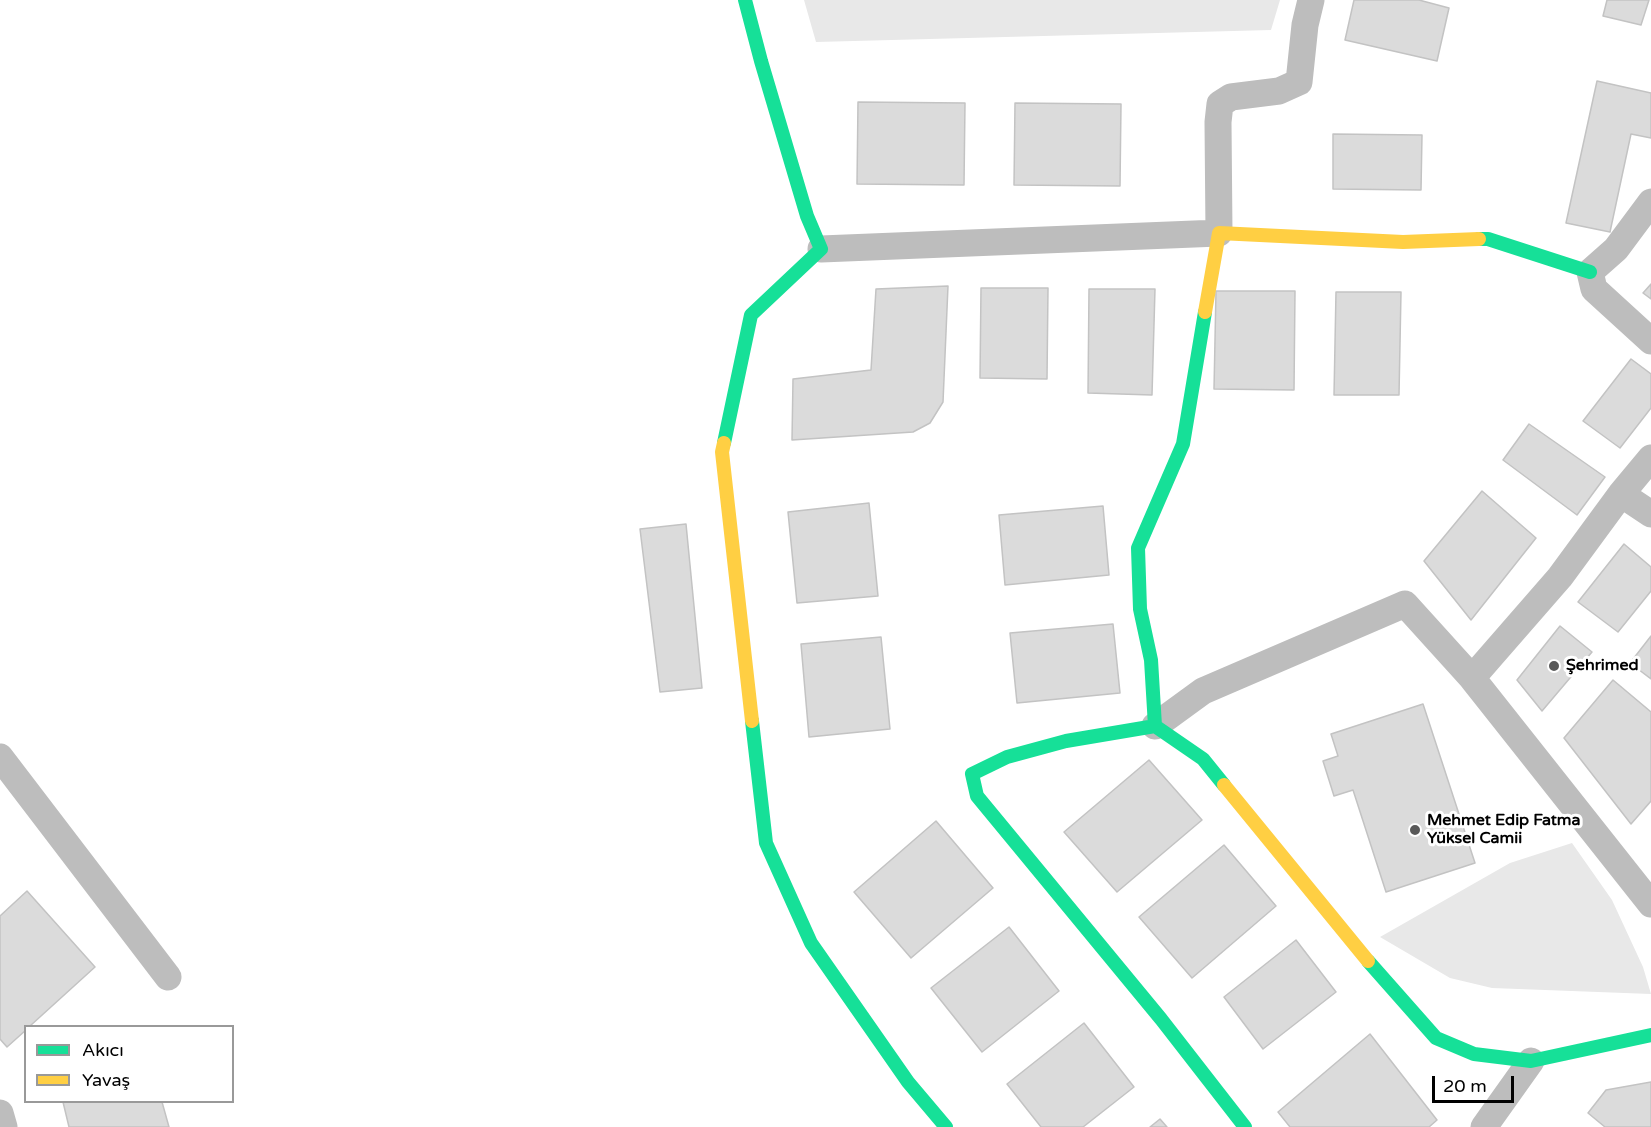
<!DOCTYPE html>
<meta charset="utf-8">
<style>
body{margin:0}
#map{position:relative;width:1651px;height:1127px;overflow:hidden;background:#fff;font-family:"Varela Round",sans-serif}
canvas{display:block}
.legend{position:absolute;left:24px;top:1025px;width:210px;height:78px;box-sizing:border-box;background:#fff;border:2px solid #999;margin:0;padding:8px 10px;list-style:none;font-size:18px;color:#000}
.legend li{display:flex;align-items:center;gap:12px;height:30px}
.legend b{width:30px;border:2px solid #999}
.scale{position:absolute;left:1432px;top:1076px;width:82px;height:27px;box-sizing:border-box;border:3px solid #000;border-top:0;padding-left:8px;font-size:18px;line-height:21px;white-space:nowrap;color:#000;-webkit-text-stroke:4px #fff;paint-order:stroke}
</style>
<div id="map">
<canvas width="1651" height="1127"></canvas>
<ul class="legend">
<li><b style="height:8px;background:#16e098"></b>Akıcı</li>
<li><b style="height:8px;background:#ffcf43"></b>Yavaş</li>
</ul>
<div class="scale">20 m</div>
</div>
<script>
const ctx = document.querySelector('canvas').getContext('2d');
ctx.lineJoin = 'round';
function fillPath(path, color) { ctx.fillStyle = color; ctx.fill(path, 'evenodd'); }
function trace(path, color, width, dash) { ctx.strokeStyle = color; ctx.lineWidth = width; ctx.lineCap = dash ? 'butt' : 'round'; ctx.setLineDash(dash || []); ctx.stroke(path); }
function drawText(font, color, halo, rows, align = 'center') {
  ctx.font = font + ' "Varela Round",sans-serif'; ctx.lineWidth = 6; ctx.setLineDash([]); ctx.textBaseline = 'middle'; ctx.strokeStyle = halo; ctx.fillStyle = color; for (const [text, x, y, turn = 0] of rows) {
    ctx.save(); ctx.translate(x, y); ctx.rotate((+turn || 0) * Math.PI / 180); ctx.textAlign = isNaN(turn) ? turn : align; if (halo) ctx.strokeText(text, 0, 0); ctx.fillText(text, 0, 0); ctx.restore();
  }
}
fillPath(new Path2D(`
 M 804,0 L 1280,0 L 1271,30 L 816,42 Z
 M 1572,843 L 1612,900 L 1643,967 L 1651,994 L 1492,988 L 1450,978 L 1380,937 L 1510,863 Z`), '#e8e8e8');
const building = new Path2D(`
 M 1354,0 L 1419,0 L 1449,8 L 1437,61 L 1345,40 Z
 M 1607,0 L 1649,0 L 1641,25 L 1603,16 Z
 M 1597,81 L 1651,93 L 1651,138 L 1631,134 L 1610,232 L 1566,223 Z
 M 858,102 L 965,103 L 964,185 L 857,184 Z
 M 1015,103 L 1121,104 L 1120,186 L 1014,185 Z
 M 1333,134 L 1422,135 L 1421,190 L 1333,189 Z
 M 1651,284 L 1651,299 L 1643,293 Z
 M 948,286 L 943,402 L 930,423 L 913,432 L 792,440 L 793,379 L 871,370 L 876,289 Z
 M 981,288 L 1048,288 L 1047,379 L 980,378 Z
 M 1089,289 L 1155,289 L 1152,395 L 1088,393 Z
 M 1216,291 L 1295,291 L 1294,390 L 1214,389 Z
 M 1336,292 L 1401,292 L 1399,395 L 1334,395 Z
 M 1631,359 L 1651,374 L 1651,408 L 1620,448 L 1583,421 Z
 M 1529,424 L 1605,477 L 1577,515 L 1503,460 Z
 M 1482,491 L 1536,538 L 1471,620 L 1424,561 Z
 M 869,503 L 878,596 L 797,603 L 788,512 Z
 M 1103,506 L 1109,575 L 1005,585 L 999,515 Z
 M 686,524 L 702,688 L 660,692 L 640,529 Z
 M 1624,544 L 1651,567 L 1651,591 L 1618,632 L 1578,602 Z
 M 1113,624 L 1120,693 L 1017,703 L 1010,633 Z
 M 1560,626 L 1592,652 L 1542,711 L 1517,680 Z
 M 1651,636 L 1651,679 L 1630,663 Z
 M 881,637 L 890,729 L 809,737 L 801,644 Z
 M 1613,680 L 1651,712 L 1651,801 L 1631,824 L 1564,738 Z
 M 1423,704 L 1475,863 L 1386,892 L 1353,790 L 1334,796 L 1323,761 L 1338,756 L 1331,734 Z
 M 1149,760 L 1202,820 L 1117,892 L 1064,832 Z
 M 936,821 L 993,888 L 911,958 L 854,892 Z
 M 1224,845 L 1276,906 L 1192,978 L 1139,917 Z
 M 27,891 L 95,967 L 30,1026 L 26,1026 L 26,1030 L 7,1047 L 0,1039 L 0,916 Z
 M 1009,927 L 1059,991 L 982,1052 L 931,988 Z
 M 1296,940 L 1336,992 L 1263,1049 L 1224,997 Z
 M 1084,1023 L 1134,1087 L 1083,1127 L 1041,1127 L 1007,1084 Z
 M 1370,1034 L 1437,1120 L 1429,1127 L 1290,1127 L 1278,1112 Z
 M 1651,1082 L 1651,1127 L 1605,1127 L 1588,1113 L 1606,1090 Z
 M 63,1102 L 162,1102 L 169,1127 L 69,1127 Z
 M 1160,1119 L 1167,1127 L 1150,1127 Z`);
fillPath(building, '#dbdbdb');
trace(building, '#c3c3c3', 1.5);
trace(new Path2D(`
 M 1651,202 L 1616,249 L 1590,272 L 1594,289 L 1651,341
 M 821,249 L 1219,233 L 1218,122 L 1220,104 L 1231,97 L 1279,91 L 1299,82 L 1305,25 L 1311,0
 M 1621,494 L 1651,514
 M 1472,678 L 1651,904
 M 1155,726 L 1203,691 L 1405,604 L 1472,678 L 1560,577 L 1621,494 L 1651,458
 M 0,757 L 168,977
 M 0,1113 L 4,1127
 M 1484,1127 L 1531,1061`), '#bdbdbd', 27);
trace(new Path2D(`
 M 1479,239 L 1488,239 L 1590,272
 M 724,443 L 751,315 L 821,249 L 807,216 L 761,61 L 745,0
 M 752,721 L 766,843 L 811,943 L 908,1082 L 946,1127
 M 1155,726 L 1151,660 L 1140,609 L 1138,548 L 1183,444 L 1205,312
 M 1224,785 L 1203,759 L 1155,726 L 1066,741 L 1007,757 L 972,774 L 977,796 L 1161,1019 L 1245,1127
 M 1368,961 L 1436,1038 L 1474,1054 L 1531,1061 L 1651,1035`), '#16e098', 14);
trace(new Path2D(`
 M 1205,312 L 1219,233 L 1403,242 L 1479,239
 M 724,443 L 722,452 L 752,721
 M 1224,785 L 1368,961`), '#ffcf43', 14);
for (const [x, y, r, color] of [
 [1554,666,6,"#595959"],
 [1415,830,6,"#595959"]
]) { const dot = new Path2D(); dot.arc(x, y, r, 0, 2 * Math.PI); ctx.fillStyle = color; ctx.fill(dot); trace(dot, '#fff', 2); }
drawText('bold 16px', '#000', '#fff', [
 ["Şehrimed",1566,666],
 ["Mehmet Edip Fatma",1427,821],
 ["Yüksel Camii",1427,839]
], 'left');
</script>
